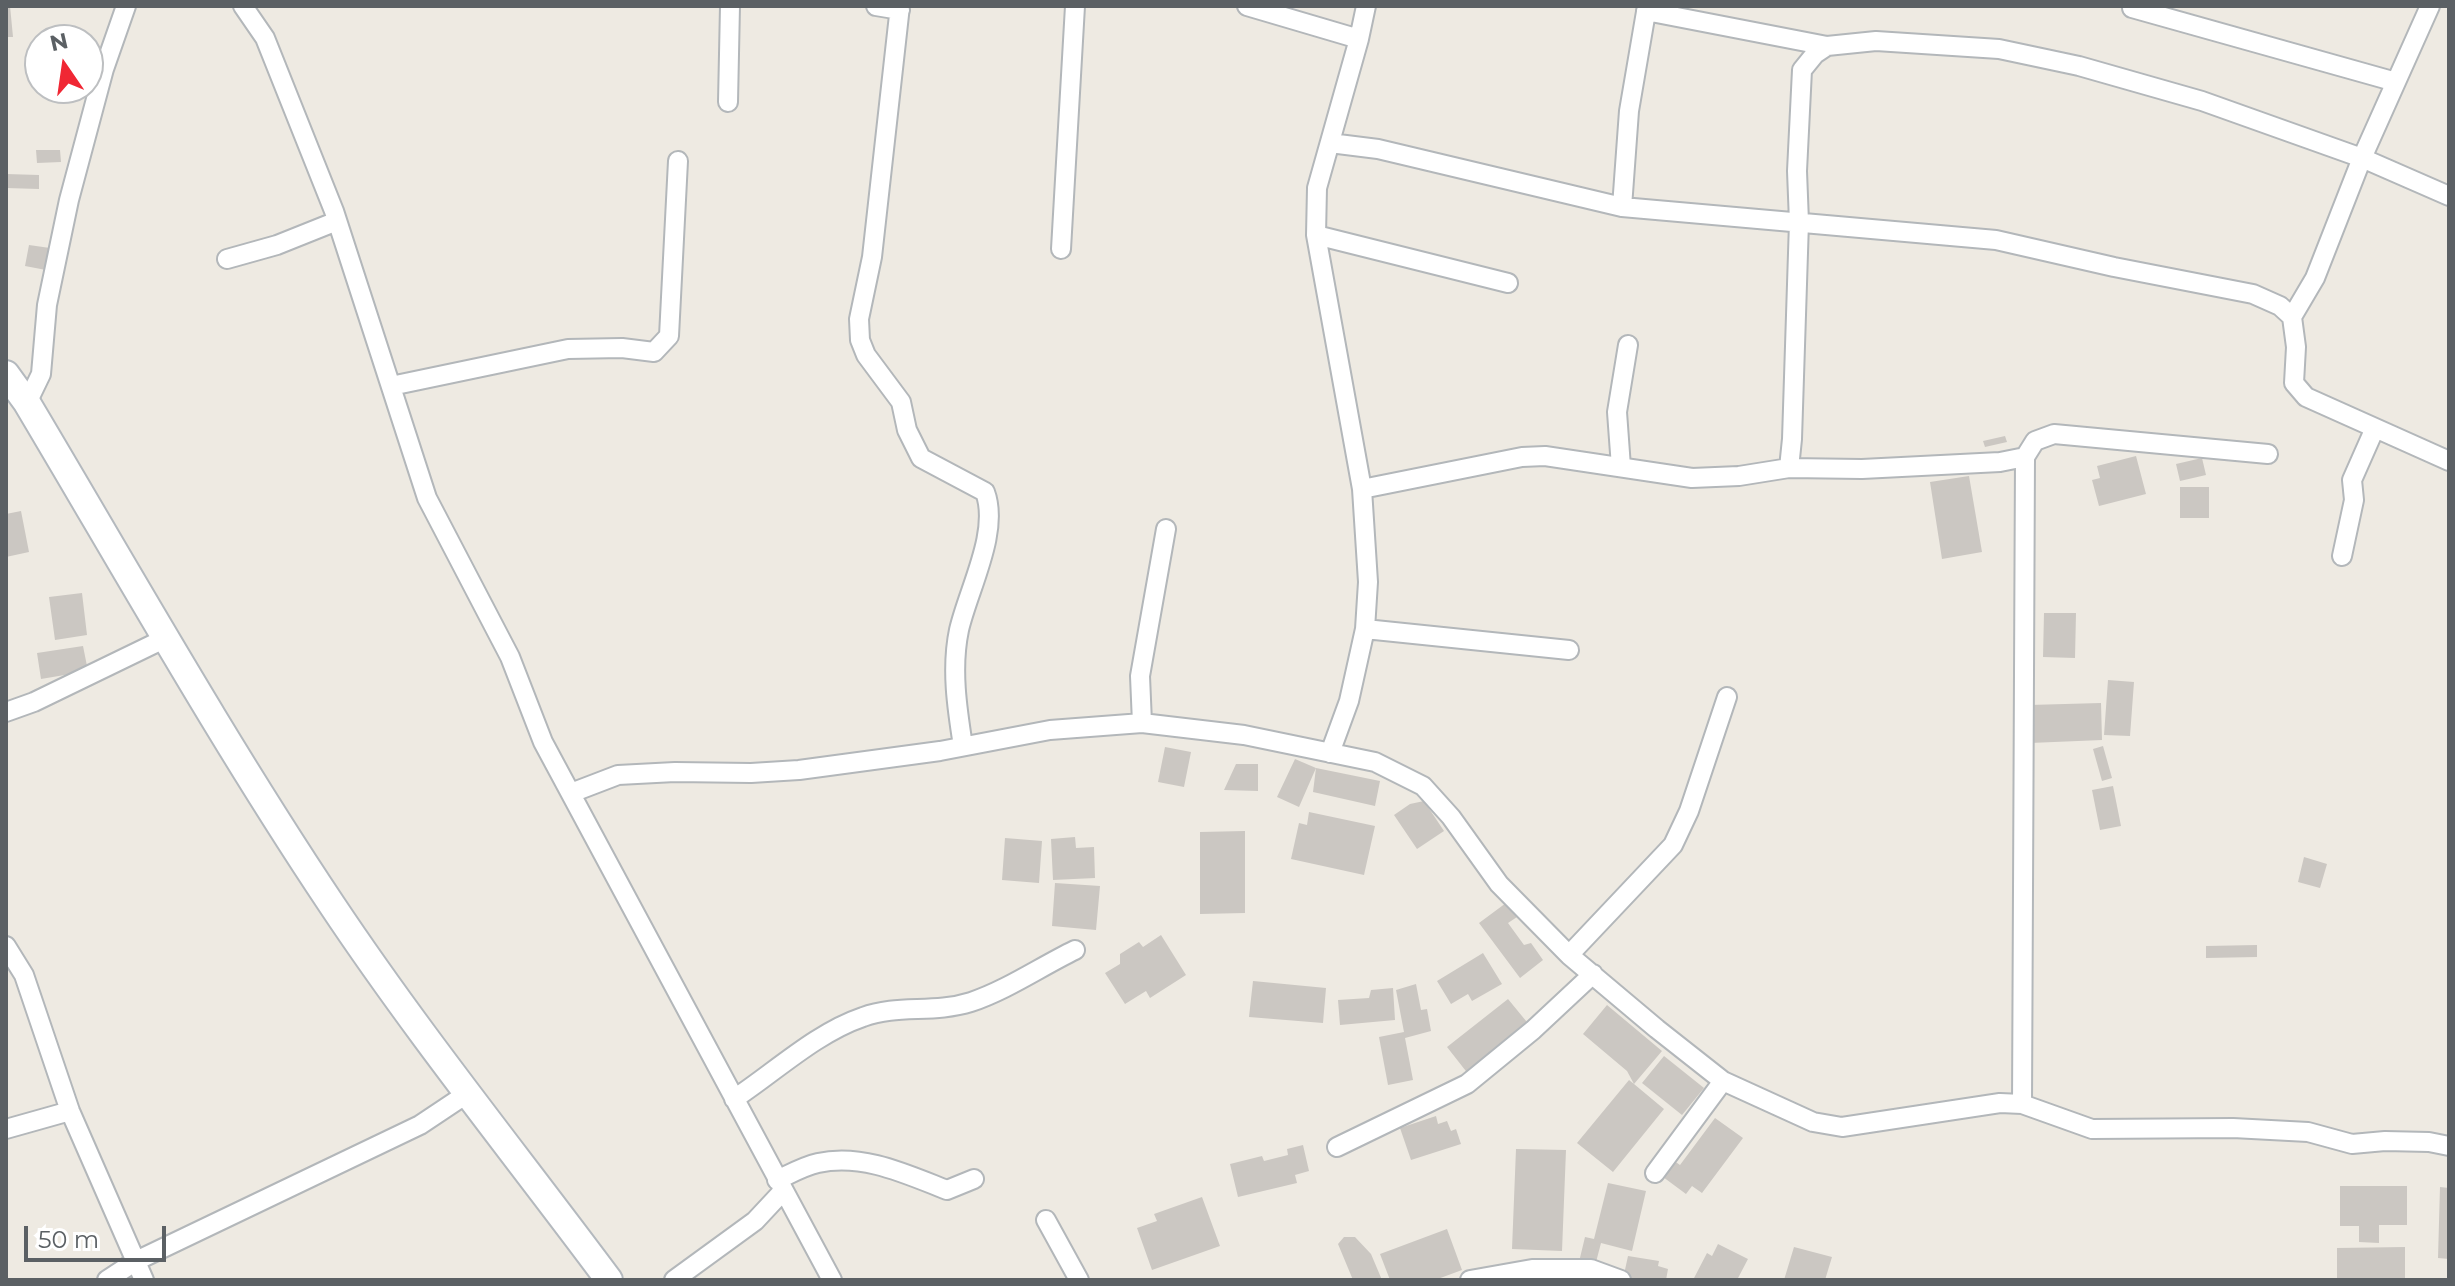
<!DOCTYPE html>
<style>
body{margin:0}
#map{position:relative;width:2455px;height:1286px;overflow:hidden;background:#eeeae2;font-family:Montserrat,sans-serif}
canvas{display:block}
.frame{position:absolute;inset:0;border:8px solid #5b6064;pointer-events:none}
.north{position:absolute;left:24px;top:24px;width:80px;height:80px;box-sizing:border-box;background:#fff;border:2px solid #bdbfc1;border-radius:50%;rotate:347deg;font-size:22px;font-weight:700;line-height:32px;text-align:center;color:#5b6064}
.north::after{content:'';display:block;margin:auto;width:28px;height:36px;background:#f02734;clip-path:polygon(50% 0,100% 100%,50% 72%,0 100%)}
.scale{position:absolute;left:24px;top:1226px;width:142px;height:36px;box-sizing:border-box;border:4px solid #5b6064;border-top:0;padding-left:10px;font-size:24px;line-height:28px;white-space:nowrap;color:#5b6064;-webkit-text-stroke:6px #fff;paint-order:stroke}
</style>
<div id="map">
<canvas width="2455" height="1286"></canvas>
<div class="frame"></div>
<div class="north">N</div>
<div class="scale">50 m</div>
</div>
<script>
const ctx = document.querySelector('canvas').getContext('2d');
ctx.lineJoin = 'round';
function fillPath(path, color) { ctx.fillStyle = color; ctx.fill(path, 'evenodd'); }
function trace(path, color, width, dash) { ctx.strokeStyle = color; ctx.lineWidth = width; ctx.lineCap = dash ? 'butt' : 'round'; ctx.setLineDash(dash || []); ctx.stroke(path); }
fillPath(new Path2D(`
 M 6,6 L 10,6 L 13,37 L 6,37 Z
 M 36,150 L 60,150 L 61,162 L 37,163 Z
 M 6,174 L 39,175 L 39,189 L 6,188 Z
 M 29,245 L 50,248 L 46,270 L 25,266 Z
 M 2005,436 L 2007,442 L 1985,447 L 1983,441 Z
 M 2136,456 L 2146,494 L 2099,506 L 2092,480 L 2100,478 L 2097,466 Z
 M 2202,458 L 2206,475 L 2180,481 L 2176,464 Z
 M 1969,476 L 1982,552 L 1942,559 L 1930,482 Z
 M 2180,487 L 2209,487 L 2209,518 L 2180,518 Z
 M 21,511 L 29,552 L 6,557 L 6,514 Z
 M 82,593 L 87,635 L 55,640 L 49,597 Z
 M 2044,613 L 2076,613 L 2075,658 L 2043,657 Z
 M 83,646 L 88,671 L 41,679 L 37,653 Z
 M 2108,680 L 2134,682 L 2130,736 L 2104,735 Z
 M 2101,703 L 2102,740 L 2030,743 L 2029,705 Z
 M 2103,746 L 2112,778 L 2102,781 L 2093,749 Z
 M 1165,747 L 1191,752 L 1184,787 L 1158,782 Z
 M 1295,759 L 1316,768 L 1380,781 L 1375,806 L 1313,792 L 1316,768 L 1299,807 L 1277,797 Z
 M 1236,764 L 1258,764 L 1258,791 L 1224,790 Z
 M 2113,786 L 2121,826 L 2100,830 L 2092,790 Z
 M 1424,801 L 1444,831 L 1417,849 L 1394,815 L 1410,804 Z
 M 1309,812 L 1375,826 L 1364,875 L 1291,859 L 1299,823 L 1307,825 Z
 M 1245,831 L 1245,913 L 1200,914 L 1200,832 Z
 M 1075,837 L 1076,848 L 1094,847 L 1095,878 L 1053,880 L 1051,839 Z
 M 1005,838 L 1042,841 L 1039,883 L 1002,880 Z
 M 2304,857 L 2327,864 L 2320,888 L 2298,882 Z
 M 1055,883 L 1100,886 L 1096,930 L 1052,926 Z
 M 1506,903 L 1517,917 L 1508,923 L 1524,945 L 1531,943 L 1543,960 L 1520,978 L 1479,923 Z
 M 1161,935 L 1186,975 L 1150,998 L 1146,991 L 1125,1004 L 1105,973 L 1120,964 L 1120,954 L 1139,942 L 1143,947 Z
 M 2257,945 L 2257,957 L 2206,958 L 2206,946 Z
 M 1483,953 L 1502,984 L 1472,1001 L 1468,994 L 1451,1004 L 1437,981 Z
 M 1253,981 L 1326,988 L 1323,1023 L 1249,1017 Z
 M 1416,984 L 1421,1010 L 1427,1009 L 1431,1031 L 1405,1038 L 1413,1080 L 1388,1085 L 1379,1037 L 1404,1032 L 1396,990 Z
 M 1393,988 L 1395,1020 L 1340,1025 L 1338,1000 L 1369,998 L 1371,990 Z
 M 1508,999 L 1531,1027 L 1469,1075 L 1447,1047 Z
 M 1607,1005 L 1662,1051 L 1634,1084 L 1664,1109 L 1613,1172 L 1577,1143 L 1629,1080 L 1634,1084 L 1627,1071 L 1583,1034 Z
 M 1664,1056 L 1704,1088 L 1682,1115 L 1642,1083 Z
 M 1436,1116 L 1438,1124 L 1447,1121 L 1451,1131 L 1456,1129 L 1461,1144 L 1411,1160 L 1400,1128 Z
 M 1715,1118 L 1743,1138 L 1702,1193 L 1692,1186 L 1686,1194 L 1659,1174 L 1670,1158 L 1680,1165 Z
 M 1303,1145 L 1309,1171 L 1295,1175 L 1297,1183 L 1238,1197 L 1230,1164 L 1262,1156 L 1264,1161 L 1288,1155 L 1287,1149 Z
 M 1516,1149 L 1566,1150 L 1562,1251 L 1512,1249 Z
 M 1608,1183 L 1646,1191 L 1632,1251 L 1601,1243 L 1595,1266 L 1579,1262 L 1585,1237 L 1594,1239 Z
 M 2340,1186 L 2407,1186 L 2407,1225 L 2379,1225 L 2379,1243 L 2359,1242 L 2359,1226 L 2340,1226 Z
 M 2440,1187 L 2449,1188 L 2449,1259 L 2438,1258 Z
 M 1202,1197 L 1220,1246 L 1152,1270 L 1137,1228 L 1157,1221 L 1154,1214 Z
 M 1447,1229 L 1462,1270 L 1435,1280 L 1390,1280 L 1380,1254 Z
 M 1344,1237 L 1355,1237 L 1371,1254 L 1382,1280 L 1353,1280 L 1338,1244 Z
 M 1718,1244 L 1748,1259 L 1737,1280 L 1693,1280 L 1707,1253 L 1712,1256 Z
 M 1794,1247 L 1832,1257 L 1825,1280 L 1784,1280 Z
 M 2405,1247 L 2405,1279 L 2337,1280 L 2337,1248 Z
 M 1628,1256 L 1659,1261 L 1658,1266 L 1668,1269 L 1666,1280 L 1623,1279 Z`), '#cbc7c2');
const minor = new Path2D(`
 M 243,6 L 265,38 L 334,211 L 427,498 L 510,657 L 543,742 L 832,1280
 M 876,6 L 900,10
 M 900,6 L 872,257 L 859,319 L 860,340 L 866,355 L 901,402 L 907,430 L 921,458 L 985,492 C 1000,532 968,590 959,630 C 951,668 957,708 963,746
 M 1247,6 L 1359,39
 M 2132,8 L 2396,82
 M 1646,11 L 1827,46
 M 728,102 L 730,6
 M 1330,143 L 1378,149 L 1622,207 L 1996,240 L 2114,267 L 2253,294 L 2280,306 L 2292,317 L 2296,347 L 2294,383 L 2306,397 L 2449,461
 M 1622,207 L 1629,111 L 1647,6
 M 1316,235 L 1508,283
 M 1061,249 L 1075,6
 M 227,259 L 277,245 L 337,221
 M 2292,317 L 2315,278 L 2362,158 L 2430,6
 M 391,386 L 568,349 L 622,348 L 654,352 L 669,336 L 678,161
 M 27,403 L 41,374 L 47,305 L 69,200 L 104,69 L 126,6
 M 1621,467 L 1617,412 L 1628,345
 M 1789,468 L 1792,439 L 1799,222 L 1797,171 L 1802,70 L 1815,54 L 1827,46 L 1876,41 L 1999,49 L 2079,66 L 2202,101 L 2362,158 L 2449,196
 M 1362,489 L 1522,457 L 1545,456 L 1692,478 L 1739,476 L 1789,468 L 1862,469 L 2000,462 L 2025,457
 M 2342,556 L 2354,500 L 2352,480 L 2375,428
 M 1365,629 L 1569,650
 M 6,712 L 34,702 L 166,638
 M 1142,723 L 1140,676 L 1166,529
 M 1330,753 L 1349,701 L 1365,629 L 1368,582 L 1362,489 L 1316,235 L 1317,188 L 1359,39 L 1366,6
 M 571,793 L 618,775 L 675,772 L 751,773 L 799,770 L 940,751 L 1050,730 L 1142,723 L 1244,735 L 1375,762 L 1423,786 L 1451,817 L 1499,884 L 1569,955 L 1657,1029 L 1723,1081 L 1813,1122 L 1842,1127 L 2000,1103 L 2022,1104 L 2092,1129 L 2233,1128 L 2308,1132 L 2352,1144 L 2385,1141 L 2429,1142 L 2449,1146
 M 6,946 L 24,975 L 70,1111 L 144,1280
 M 1569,955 L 1673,845 L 1689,811 L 1727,697
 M 734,1099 C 775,1072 816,1033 863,1017 C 898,1004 933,1014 971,1002 C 1007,990 1040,967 1075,950
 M 2022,1104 L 2025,457 L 2035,441 L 2054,434 L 2268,454
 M 6,1129 L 70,1111
 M 1337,1147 L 1467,1084 L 1533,1030 L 1593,974
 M 1655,1173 L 1723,1081
 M 777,1180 C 790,1174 804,1166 818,1163 C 862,1153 906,1174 947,1190 L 974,1179
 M 1046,1220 L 1079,1280
 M 107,1280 L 136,1261 L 420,1125 L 468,1093
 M 674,1280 L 755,1221 L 783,1191
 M 1470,1280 L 1532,1269 L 1591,1269 L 1621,1280`);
const secondary = new Path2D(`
 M 6,374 L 27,403 C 127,571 223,742 332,905 C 418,1034 516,1155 609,1280`);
trace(minor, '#b3b7ba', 22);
trace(secondary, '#b4b9be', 30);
trace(minor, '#fff', 18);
trace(secondary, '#fff', 26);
</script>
